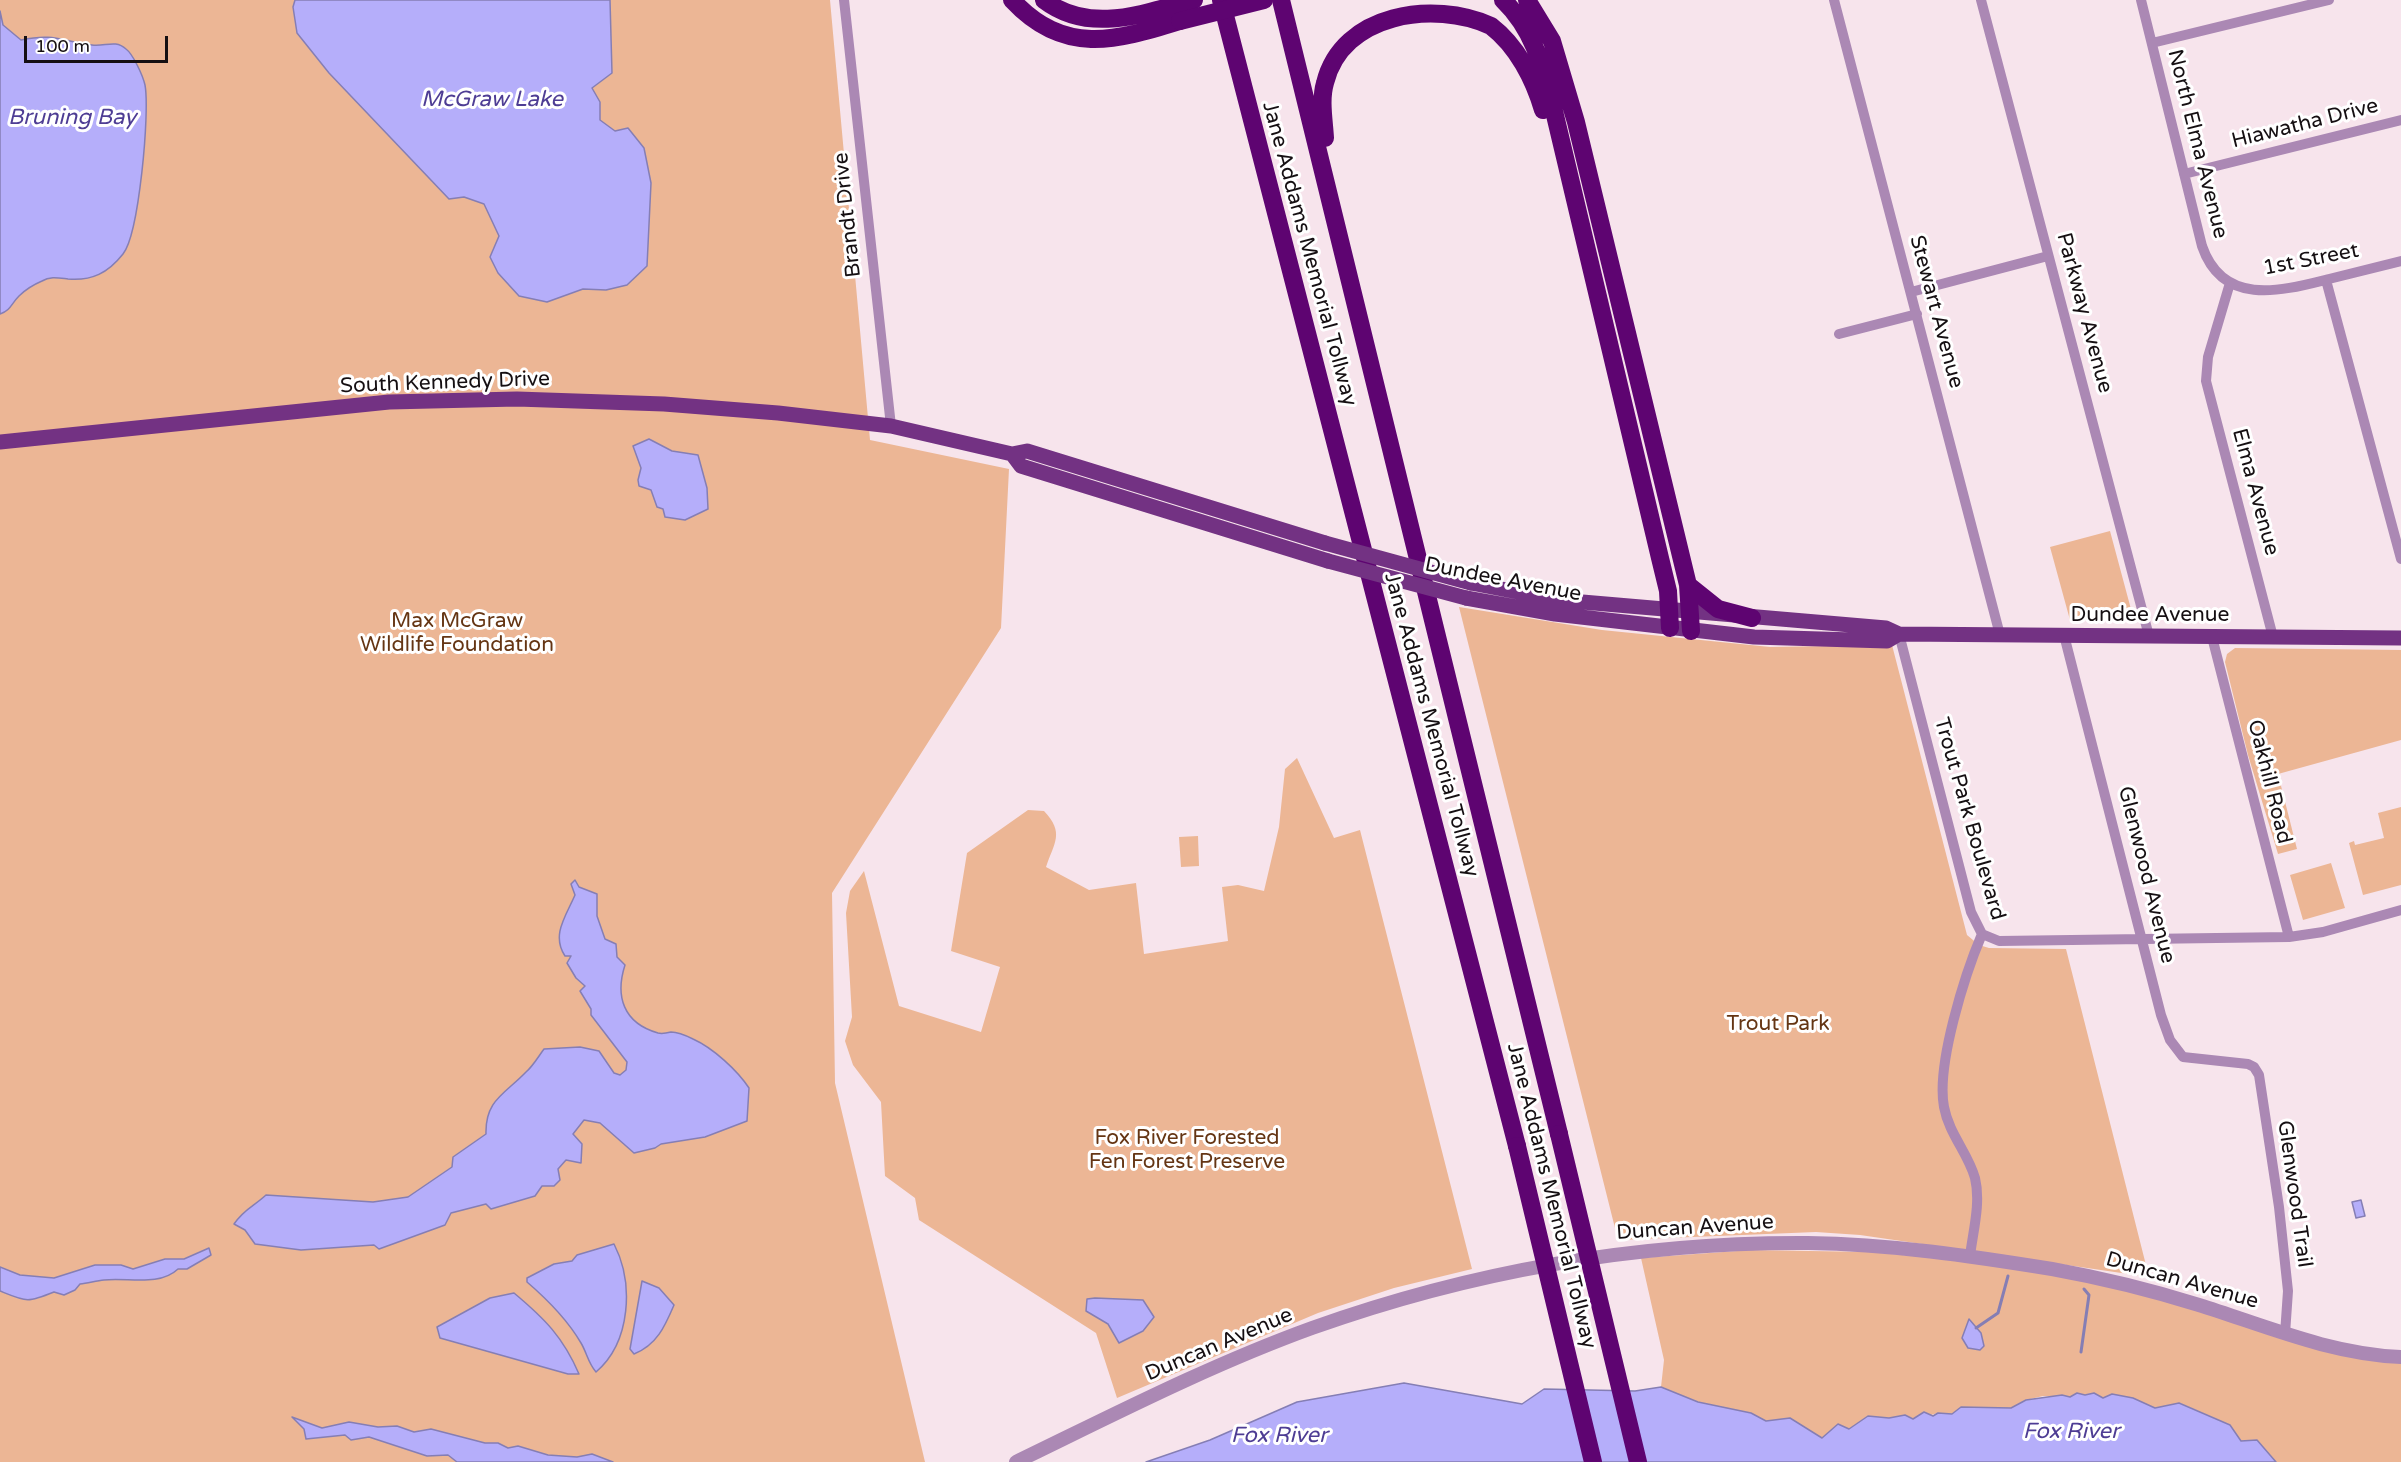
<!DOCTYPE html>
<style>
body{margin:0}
#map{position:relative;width:2401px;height:1462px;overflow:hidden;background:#f7e4ec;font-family:"Varela Round",sans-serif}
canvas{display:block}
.scale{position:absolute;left:24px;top:36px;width:144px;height:27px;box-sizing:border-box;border:3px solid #150f12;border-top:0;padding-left:8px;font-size:18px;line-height:21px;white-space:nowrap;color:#150f12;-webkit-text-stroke:4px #fff;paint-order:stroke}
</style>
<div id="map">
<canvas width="2401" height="1462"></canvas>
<div class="scale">100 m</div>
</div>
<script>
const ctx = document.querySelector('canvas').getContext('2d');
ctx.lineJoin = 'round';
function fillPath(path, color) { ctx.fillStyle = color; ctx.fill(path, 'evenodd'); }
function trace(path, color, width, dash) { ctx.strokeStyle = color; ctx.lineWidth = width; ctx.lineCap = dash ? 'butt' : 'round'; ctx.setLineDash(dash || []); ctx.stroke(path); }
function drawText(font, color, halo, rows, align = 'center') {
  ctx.font = font + ' "Varela Round",sans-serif'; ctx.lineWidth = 6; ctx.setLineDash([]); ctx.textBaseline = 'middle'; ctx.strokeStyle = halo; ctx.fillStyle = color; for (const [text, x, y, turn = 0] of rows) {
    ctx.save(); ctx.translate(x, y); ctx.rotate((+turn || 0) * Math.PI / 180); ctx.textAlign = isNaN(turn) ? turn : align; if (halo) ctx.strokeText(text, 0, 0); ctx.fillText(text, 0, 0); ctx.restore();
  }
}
fillPath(new Path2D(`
 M 0,0 L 830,0 L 870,440 L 1009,469 L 1001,628 L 832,893 L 835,1083 L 925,1462 L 0,1462 Z
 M 2110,531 L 2132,613 L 2131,617 L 2124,621 L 2070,620 L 2050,547 Z
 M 1459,607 L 1602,630 L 1770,647 L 1892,645 L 1967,935 L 1979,945 L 1989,948 L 2066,949 L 2149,1277 L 1860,1235 L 1816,1232 L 1618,1240 Z
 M 2235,648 L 2401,650 L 2401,740 L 2278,774 L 2297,849 L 2278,854 L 2248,755 L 2225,662 L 2227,654 Z
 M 1297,758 L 1334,838 L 1360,830 L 1472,1269 L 1394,1288 L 1318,1313 L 1117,1398 L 1096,1333 L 919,1220 L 915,1198 L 885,1176 L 881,1102 L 853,1065 L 845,1041 L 852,1017 L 846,913 L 850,891 L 864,871 L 899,1006 L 981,1032 L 1000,967 L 951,951 L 967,853 L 1028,810 L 1044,811 C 1065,833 1054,843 1046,867 L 1089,890 L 1136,883 L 1144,954 L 1228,941 L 1222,887 L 1238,885 L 1264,891 L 1279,827 L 1285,769 Z
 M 2401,807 L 2401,885 L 2363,895 L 2349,843 L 2354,841 L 2355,845 L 2384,838 L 2378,813 Z
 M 1198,836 L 1199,866 L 1181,867 L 1179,837 Z
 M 2331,863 L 2345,908 L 2303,920 L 2290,875 Z
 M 1751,1250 L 1870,1252 L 1957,1260 L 2089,1281 L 2401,1362 L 2401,1462 L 2276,1462 L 2257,1440 L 2241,1441 L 2230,1425 L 2180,1403 L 2155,1408 L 2133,1398 L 2112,1394 L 2103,1399 L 2094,1393 L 2071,1397 L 2043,1396 L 2026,1400 L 2011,1408 L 1961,1407 L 1952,1414 L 1938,1413 L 1913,1420 L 1905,1415 L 1889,1418 L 1868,1416 L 1849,1429 L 1838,1424 L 1822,1438 L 1790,1418 L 1766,1421 L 1751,1413 L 1698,1402 L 1661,1387 L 1664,1360 L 1641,1258 Z`), '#ecb695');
const water = new Path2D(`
 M 295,0 L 610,0 L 612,73 L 592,88 L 600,102 L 600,120 L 615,131 L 628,128 L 644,148 L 651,183 L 647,266 L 627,285 L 606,290 L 583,289 L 547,302 L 519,296 L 498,273 L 490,257 L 499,236 L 484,204 L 464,197 L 449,199 L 329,73 L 297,33 L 293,7 Z
 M 0,11 L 3,25 L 21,40 C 55,33 60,41 92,45 C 105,47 115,39 126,49 C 133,54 143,76 145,85 C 150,112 139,234 123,254 C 108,273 92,281 68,279 C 59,278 50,276 42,281 C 35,284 25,290 19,296 C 11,304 11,310 0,314 Z
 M 649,439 L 672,451 L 698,455 L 707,488 L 708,509 L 685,520 L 665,517 L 663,509 L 657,507 L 651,490 L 639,486 L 638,480 L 641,468 L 633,446 Z
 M 575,880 L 579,887 L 597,894 L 597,916 L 605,939 L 616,944 L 617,957 L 625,965 C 615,996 623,1023 658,1033 C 662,1034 667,1033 671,1032 C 678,1032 687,1036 693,1039 C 713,1048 737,1070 749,1088 L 747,1121 L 705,1137 L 661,1144 L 655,1148 L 634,1153 L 600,1123 L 584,1120 L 573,1134 L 582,1144 L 581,1163 L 566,1160 L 558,1169 L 560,1180 L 554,1186 L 542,1186 L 535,1196 L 491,1209 L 486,1204 L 451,1213 L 445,1225 L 379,1249 L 374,1245 L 301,1250 L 255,1244 L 245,1230 L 234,1224 C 244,1209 253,1207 266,1195 L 373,1202 L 408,1197 L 452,1167 L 453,1157 L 486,1134 C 485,1100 505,1094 526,1072 C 533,1066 538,1057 544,1049 L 580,1047 L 599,1051 L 614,1073 L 620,1075 L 626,1070 L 627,1062 L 591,1015 L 591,1009 L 580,991 L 585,986 L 576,978 L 567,963 L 571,956 L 565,956 C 551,935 566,916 575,895 L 571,884 Z
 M 2361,1200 L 2365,1216 L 2356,1218 L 2352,1202 Z
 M 614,1244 C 634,1283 631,1342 596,1372 C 588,1363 587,1353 581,1343 C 567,1319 548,1300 527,1282 L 527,1278 L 554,1264 L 572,1261 L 577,1255 Z
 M 209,1248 L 211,1255 L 187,1269 L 178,1269 C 159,1287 127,1277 104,1280 C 96,1281 88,1283 80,1284 L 75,1290 L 64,1295 L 54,1292 C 27,1303 27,1302 0,1291 L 0,1267 L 20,1275 L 54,1278 L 95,1265 L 121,1265 L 133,1269 L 165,1259 L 184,1259 Z
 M 642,1281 L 659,1288 L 674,1305 C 665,1326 657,1345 634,1354 L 630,1349 Z
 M 514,1293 C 545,1319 563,1337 579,1374 L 568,1374 L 440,1338 L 437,1327 L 490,1298 Z
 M 1095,1298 L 1143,1300 L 1154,1317 L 1143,1331 L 1119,1343 L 1108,1324 L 1086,1311 L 1087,1299 Z
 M 1969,1319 L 1981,1333 L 1984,1346 L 1980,1350 L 1968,1348 L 1962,1338 Z
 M 1404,1383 L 1522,1404 L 1544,1389 L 1635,1391 L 1661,1387 L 1698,1402 L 1751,1413 L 1766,1421 L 1790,1418 L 1822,1438 L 1838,1424 L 1849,1429 L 1868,1416 L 1889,1418 L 1905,1415 L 1913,1419 L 1924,1412 L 1933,1416 L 1938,1413 L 1952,1414 L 1961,1407 L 2011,1408 L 2026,1400 L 2062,1395 L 2070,1397 L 2077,1393 L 2085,1395 L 2094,1393 L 2103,1398 L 2112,1394 L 2133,1398 L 2155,1408 L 2179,1403 L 2230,1425 L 2241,1441 L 2257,1440 L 2276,1462 L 1146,1462 L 1210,1440 L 1297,1402 Z
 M 292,1417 L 322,1428 L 349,1422 L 378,1427 L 397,1426 L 414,1432 L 431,1429 L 485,1443 L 498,1443 L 508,1448 L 518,1446 L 548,1455 L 577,1457 L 592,1454 L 613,1462 L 457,1462 L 448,1455 L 427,1456 L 369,1437 L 351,1440 L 345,1435 L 306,1439 L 304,1429 Z`);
fillPath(water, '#b5aefa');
trace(water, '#857eb4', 1.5);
trace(new Path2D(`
 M 1976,1328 L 1998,1313 L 2008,1276
 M 2081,1352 L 2089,1295 L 2084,1289`), '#857eb4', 3);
trace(new Path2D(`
 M 844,0 L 891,426
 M 1834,0 L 2000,635
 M 1981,0 L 2149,636
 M 2141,0 L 2202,246 C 2223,307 2281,291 2329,279 C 2353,273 2377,267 2401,261
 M 2152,43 L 2329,0
 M 2184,174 L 2401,120
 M 2326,280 L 2401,559
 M 2230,283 L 2208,357 L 2206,381 L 2273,637
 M 1911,292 L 2048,256
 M 1839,334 L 1917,314
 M 1899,634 L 1971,912 L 1982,934 C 1965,974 1936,1065 1944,1107 C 1949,1134 1968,1153 1975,1178 C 1981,1203 1973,1231 1970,1256
 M 2064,635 L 2161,1015 L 2170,1040 L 2183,1057 L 2248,1064 L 2254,1067 L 2259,1075 L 2279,1207 L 2288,1291 L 2285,1334
 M 2212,637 L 2289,937
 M 1982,934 L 1999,941 L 2289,937 L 2323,932 L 2401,910`), '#ab88b4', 10);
trace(new Path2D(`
 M 1016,1462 C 1113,1415 1210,1365 1312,1328 C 1472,1271 1638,1242 1808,1243 C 1890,1244 1971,1256 2052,1269 C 2102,1278 2151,1290 2199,1305 C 2266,1326 2330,1354 2401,1357`), '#ab88b4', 14);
trace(new Path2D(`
 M 0,442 L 389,402 L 517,399 L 664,404 L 778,413 L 891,426 L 1012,454 L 1027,451 L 1325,543
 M 1012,454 L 1021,466 L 1328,561
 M 1471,583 L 1559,600 L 1886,628 L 1899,634 L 2401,638
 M 1466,598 L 1555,614 L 1754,637 L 1887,641 L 1899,634`), '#733283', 15);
trace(new Path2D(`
 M 1012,0 C 1064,56 1115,41 1180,21
 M 1044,0 C 1090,35 1144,13 1194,0
 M 1221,0 L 1517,1146
 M 1281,0 L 1559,1134
 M 1503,0 C 1535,31 1543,69 1554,111 L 1660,558 L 1668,591 L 1670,628
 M 1527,0 L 1552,41 L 1576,122 L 1688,585 L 1691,631
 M 1325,138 C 1324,120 1320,100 1325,83 C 1342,13 1434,0 1491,26 C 1517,46 1534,79 1543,110
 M 1688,585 L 1718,609 L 1752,618`), '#5e0471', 18);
trace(new Path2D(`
 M 1325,543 L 1471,583
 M 1328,561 L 1466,598`), '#733283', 15);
trace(new Path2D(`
 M 1180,21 L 1264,0
 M 1559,1134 L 1638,1462
 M 1517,1146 L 1593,1462`), '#5e0471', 18);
drawText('21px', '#150f12', '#fff', [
 ["Hiawatha Drive",2305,124,-14],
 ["North Elma Avenue",2197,144,76],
 ["Brandt Drive",848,215,-96],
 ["Jane Addams Memorial Tollway",1309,254,75],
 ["1st Street",2311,260,-11],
 ["Stewart Avenue",1936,312,75],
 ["Parkway Avenue",2084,313,75],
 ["South Kennedy Drive",445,383,-2],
 ["Elma Avenue",2255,492,75],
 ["Dundee Avenue",1503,580,11],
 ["Dundee Avenue",2150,615],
 ["Jane Addams Memorial Tollway",1431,725,75],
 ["Oakhill Road",2269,782,76],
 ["Trout Park Boulevard",1969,819,74],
 ["Glenwood Avenue",2146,875,76],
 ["Glenwood Trail",2294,1194,82],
 ["Jane Addams Memorial Tollway",1551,1196,76],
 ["Duncan Avenue",1695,1228,-4],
 ["Duncan Avenue",2182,1281,16],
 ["Duncan Avenue",1219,1345,-23]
]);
drawText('21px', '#653513', '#fff', [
 ["Max McGraw",457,621],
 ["Wildlife Foundation",457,645],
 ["Trout Park",1778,1024],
 ["Fox River Forested",1187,1138],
 ["Fen Forest Preserve",1187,1162]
]);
drawText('italic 22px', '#4e3d94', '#fff', [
 ["McGraw Lake",492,100],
 ["Bruning Bay",72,118],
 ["Fox River",2071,1432],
 ["Fox River",1279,1436]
]);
</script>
